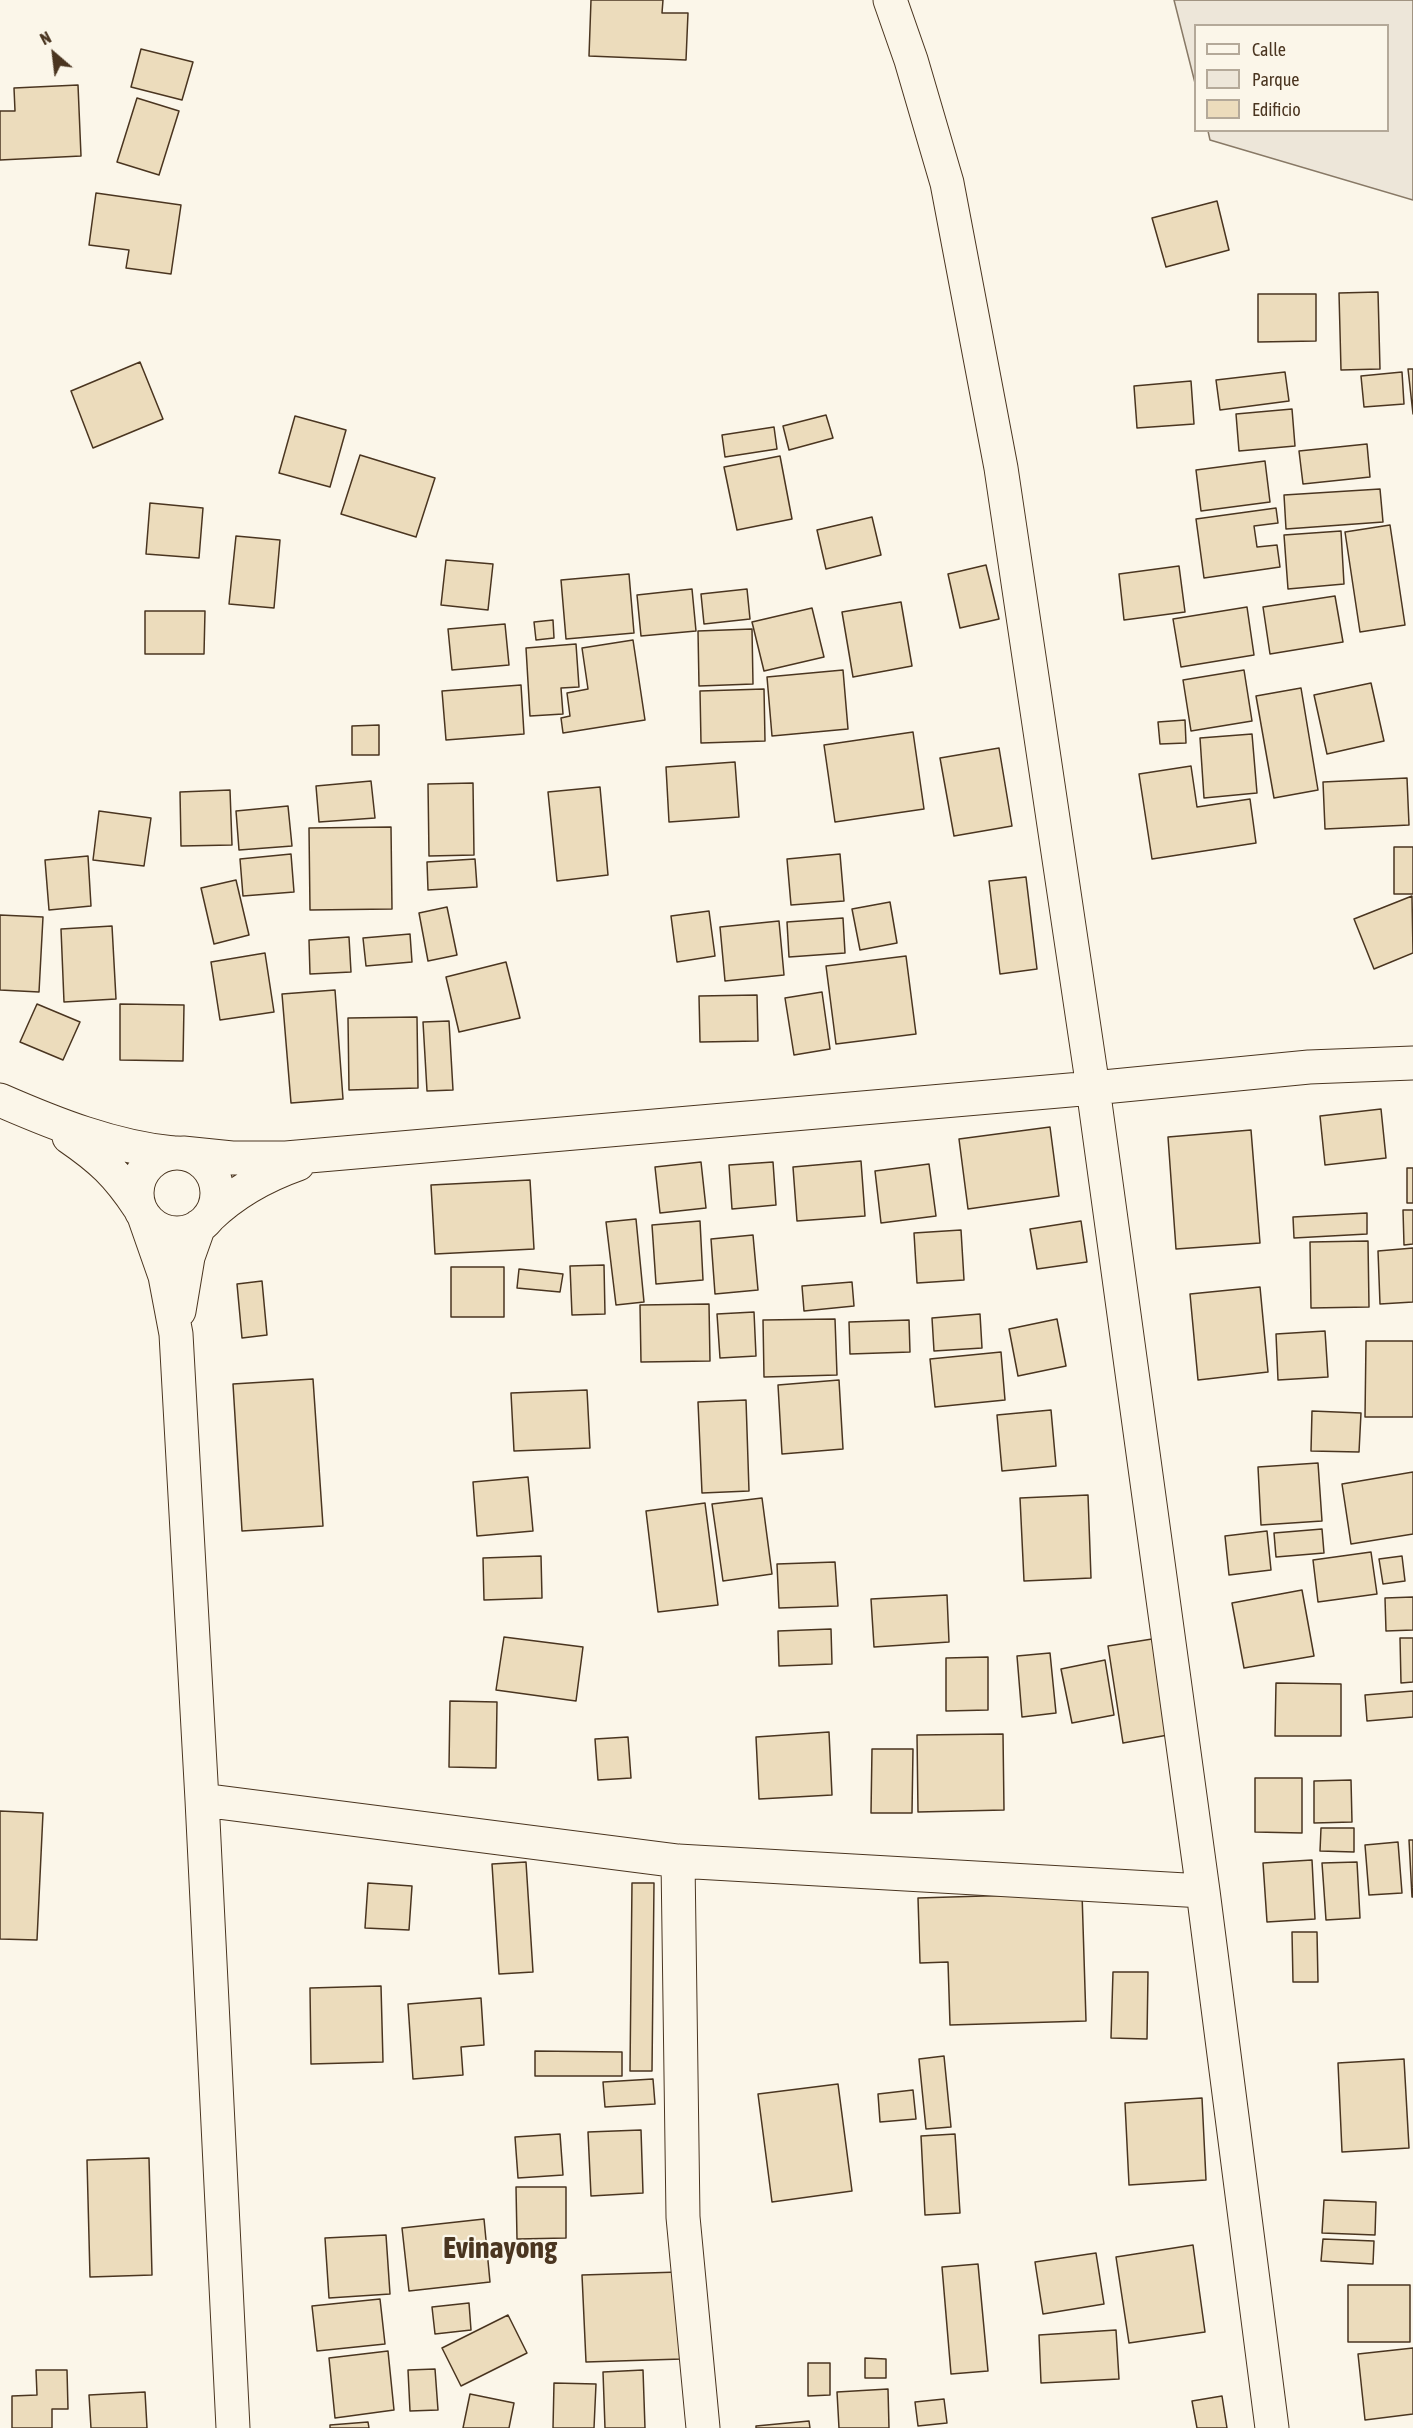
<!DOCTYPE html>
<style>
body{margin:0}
#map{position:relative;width:1413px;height:2428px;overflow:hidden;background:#fbf6e9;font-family:"Asap Condensed",sans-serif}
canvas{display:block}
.legend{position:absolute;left:1194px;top:24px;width:195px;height:108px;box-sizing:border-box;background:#fbf6e9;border:2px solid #b4a999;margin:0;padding:8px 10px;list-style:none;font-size:18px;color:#4a3520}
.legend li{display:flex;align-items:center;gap:12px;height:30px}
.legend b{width:30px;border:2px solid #b4a999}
.north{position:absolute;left:24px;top:24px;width:60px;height:60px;-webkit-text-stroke:4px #fbf6e9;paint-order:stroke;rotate:332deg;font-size:16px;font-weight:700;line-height:24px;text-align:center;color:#4a3520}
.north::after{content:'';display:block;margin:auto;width:21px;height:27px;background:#4a3520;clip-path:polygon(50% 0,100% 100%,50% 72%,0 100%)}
</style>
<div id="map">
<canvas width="1413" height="2428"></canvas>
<ul class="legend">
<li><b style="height:8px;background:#fbf6e9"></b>Calle</li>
<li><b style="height:16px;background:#ede6d9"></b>Parque</li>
<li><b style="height:16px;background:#ecdcbc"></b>Edificio</li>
</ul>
<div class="north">N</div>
</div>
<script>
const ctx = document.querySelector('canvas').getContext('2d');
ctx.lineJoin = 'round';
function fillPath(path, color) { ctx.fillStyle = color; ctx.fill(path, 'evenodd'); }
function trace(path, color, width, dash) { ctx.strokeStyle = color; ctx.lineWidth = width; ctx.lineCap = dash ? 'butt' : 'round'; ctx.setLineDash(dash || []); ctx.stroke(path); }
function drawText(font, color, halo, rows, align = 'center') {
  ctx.font = font + ' "Asap Condensed",sans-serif'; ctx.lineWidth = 4.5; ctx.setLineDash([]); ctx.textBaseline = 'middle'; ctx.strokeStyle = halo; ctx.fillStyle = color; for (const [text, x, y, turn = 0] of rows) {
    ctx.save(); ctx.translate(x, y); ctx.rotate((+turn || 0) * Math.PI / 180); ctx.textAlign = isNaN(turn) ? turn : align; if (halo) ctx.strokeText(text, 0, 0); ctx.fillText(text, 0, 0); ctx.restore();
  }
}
const green = new Path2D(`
 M 1174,0 L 1413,0 L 1413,200 L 1210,140 L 1208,131 L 1388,130 L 1388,26 L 1196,26 L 1195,83 Z`);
fillPath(green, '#ede6d9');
trace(green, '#887966', 1.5);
const building = new Path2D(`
 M 591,0 L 663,0 L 662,13 L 688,13 L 686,60 L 589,56 Z
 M 141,49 L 193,62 L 182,100 L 131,87 Z
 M 78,85 L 81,156 L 0,160 L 0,111 L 15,111 L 14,88 Z
 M 137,98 L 179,111 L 159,175 L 117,162 Z
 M 96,193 L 181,205 L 171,274 L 126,268 L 129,250 L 89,245 Z
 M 1217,201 L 1229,250 L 1166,267 L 1152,218 Z
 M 1378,292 L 1380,369 L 1341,370 L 1339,293 Z
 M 1258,294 L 1316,294 L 1316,341 L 1258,342 Z
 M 140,362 L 163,419 L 93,448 L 71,391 Z
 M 1408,369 L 1413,369 L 1413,414 Z
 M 1285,372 L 1289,401 L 1220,410 L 1216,380 Z
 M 1402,372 L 1404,404 L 1364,407 L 1361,376 Z
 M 1191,381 L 1194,424 L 1137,428 L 1134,386 Z
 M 1292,409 L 1295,446 L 1239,451 L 1236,414 Z
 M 826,415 L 833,438 L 789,450 L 783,426 Z
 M 295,416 L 346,430 L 330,487 L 279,473 Z
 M 774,427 L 777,449 L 725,457 L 722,435 Z
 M 1367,444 L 1370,477 L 1303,484 L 1299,451 Z
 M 360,455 L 435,478 L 416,537 L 341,514 Z
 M 780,456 L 792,519 L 737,530 L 724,467 Z
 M 1265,461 L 1270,502 L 1201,511 L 1196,470 Z
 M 1380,489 L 1383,522 L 1286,529 L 1284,495 Z
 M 150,503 L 203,508 L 199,558 L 146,554 Z
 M 1276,508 L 1278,523 L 1254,526 L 1257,547 L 1277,545 L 1280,567 L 1204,578 L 1196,519 Z
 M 872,517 L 881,555 L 826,569 L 817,530 Z
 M 1390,525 L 1405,625 L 1360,632 L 1345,532 Z
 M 1341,531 L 1344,584 L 1288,589 L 1284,535 Z
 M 236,536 L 280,540 L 274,608 L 229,604 Z
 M 446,560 L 493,564 L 488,610 L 441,605 Z
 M 986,565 L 999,619 L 960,628 L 948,574 Z
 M 1179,566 L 1185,612 L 1124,620 L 1119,574 Z
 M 629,574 L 634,633 L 566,639 L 561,580 Z
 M 692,589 L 696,631 L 641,636 L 637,595 Z
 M 747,589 L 750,619 L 704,624 L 701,594 Z
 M 1335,596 L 1343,642 L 1270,654 L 1263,607 Z
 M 901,602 L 912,666 L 853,677 L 842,612 Z
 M 1247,607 L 1254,655 L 1181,667 L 1173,619 Z
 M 812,608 L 824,657 L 764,671 L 752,622 Z
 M 145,611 L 205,611 L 204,654 L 145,654 Z
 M 553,620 L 554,638 L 536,640 L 534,622 Z
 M 505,624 L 509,665 L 452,670 L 448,629 Z
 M 752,629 L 753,684 L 699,686 L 698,631 Z
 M 633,640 L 645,720 L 563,733 L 561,718 L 570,716 L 567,693 L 588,689 L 582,648 Z
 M 576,644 L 579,687 L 561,688 L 563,714 L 530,716 L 526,648 Z
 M 843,670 L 848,729 L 772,736 L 767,677 Z
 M 1244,670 L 1252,721 L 1191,731 L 1183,680 Z
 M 1371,683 L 1384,741 L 1327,754 L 1314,695 Z
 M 521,685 L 524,734 L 446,740 L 442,691 Z
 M 1301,688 L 1318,790 L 1274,798 L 1256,696 Z
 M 764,689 L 765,741 L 701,743 L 700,691 Z
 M 1185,720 L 1186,743 L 1160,744 L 1158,722 Z
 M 379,725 L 379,755 L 352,755 L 352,726 Z
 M 913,732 L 924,809 L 835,822 L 824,745 Z
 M 1252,734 L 1257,793 L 1204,798 L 1200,738 Z
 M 999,748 L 1012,826 L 954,836 L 940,758 Z
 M 735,762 L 739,817 L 669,822 L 666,767 Z
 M 1191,766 L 1197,807 L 1250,799 L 1256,843 L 1152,859 L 1139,774 Z
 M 1407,778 L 1409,825 L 1325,829 L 1323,782 Z
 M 371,781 L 375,818 L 319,822 L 316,786 Z
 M 473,783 L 474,855 L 429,856 L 428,784 Z
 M 600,787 L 608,875 L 557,881 L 548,792 Z
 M 230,790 L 232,845 L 181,846 L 180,792 Z
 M 288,806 L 292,846 L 239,850 L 236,811 Z
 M 99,811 L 151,818 L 144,866 L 93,860 Z
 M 391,827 L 392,909 L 310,910 L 309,828 Z
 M 1394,847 L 1413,847 L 1413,894 L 1394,894 Z
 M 291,854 L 294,892 L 243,896 L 240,859 Z
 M 840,854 L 844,901 L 791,905 L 787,859 Z
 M 88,856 L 91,906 L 49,910 L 45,860 Z
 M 475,859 L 477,887 L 428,890 L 427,862 Z
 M 1026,877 L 1037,969 L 1000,974 L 989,881 Z
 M 236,880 L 249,935 L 214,944 L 201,888 Z
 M 1412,896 L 1413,953 L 1374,969 L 1354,919 Z
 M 890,902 L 897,943 L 860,950 L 852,909 Z
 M 447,907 L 457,955 L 428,961 L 419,913 Z
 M 709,911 L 715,956 L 677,962 L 671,916 Z
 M 0,915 L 43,917 L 39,992 L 0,990 Z
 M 843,918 L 845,953 L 789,957 L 787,922 Z
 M 779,921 L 784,975 L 725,981 L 720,927 Z
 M 112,926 L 116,999 L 64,1002 L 61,929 Z
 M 410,934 L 412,962 L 366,966 L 363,938 Z
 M 349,937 L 351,972 L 310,974 L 309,940 Z
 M 265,953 L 274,1012 L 220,1020 L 211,962 Z
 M 906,956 L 916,1034 L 836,1044 L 826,966 Z
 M 506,962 L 520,1018 L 459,1032 L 446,977 Z
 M 335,990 L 343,1099 L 291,1103 L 282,994 Z
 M 822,992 L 830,1049 L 794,1055 L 785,998 Z
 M 757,995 L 758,1041 L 700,1042 L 699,996 Z
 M 37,1004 L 80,1022 L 63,1060 L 20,1042 Z
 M 120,1004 L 184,1005 L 183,1061 L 120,1060 Z
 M 417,1017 L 418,1088 L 349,1090 L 348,1018 Z
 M 449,1021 L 453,1090 L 427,1091 L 423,1022 Z
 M 1381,1109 L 1386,1158 L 1325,1165 L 1320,1116 Z
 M 1050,1127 L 1059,1196 L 968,1209 L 959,1139 Z
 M 1251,1130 L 1260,1243 L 1176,1249 L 1168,1137 Z
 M 861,1161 L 865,1216 L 797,1221 L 793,1167 Z
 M 701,1162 L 706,1208 L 660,1213 L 655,1167 Z
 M 773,1162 L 776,1205 L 732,1209 L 729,1165 Z
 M 929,1164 L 936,1216 L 881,1223 L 875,1171 Z
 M 1407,1168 L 1413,1168 L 1413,1203 L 1407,1203 Z
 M 530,1180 L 534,1249 L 435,1254 L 431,1185 Z
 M 1403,1210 L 1413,1210 L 1413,1244 L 1404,1245 Z
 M 1367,1213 L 1367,1234 L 1294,1238 L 1293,1217 Z
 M 636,1219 L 644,1302 L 616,1305 L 606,1222 Z
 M 700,1221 L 703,1280 L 656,1284 L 652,1225 Z
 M 1081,1221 L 1087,1262 L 1037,1269 L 1030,1229 Z
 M 961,1230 L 964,1280 L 917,1283 L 914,1233 Z
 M 753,1235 L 758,1290 L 715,1294 L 711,1239 Z
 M 1368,1241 L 1369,1307 L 1311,1308 L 1310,1242 Z
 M 1413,1248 L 1413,1302 L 1380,1304 L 1378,1251 Z
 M 604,1265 L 605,1314 L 572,1315 L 570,1266 Z
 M 451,1267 L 504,1267 L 504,1317 L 451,1317 Z
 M 519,1269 L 563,1274 L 560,1292 L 517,1288 Z
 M 262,1281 L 267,1335 L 242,1338 L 237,1284 Z
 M 852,1282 L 854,1306 L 804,1311 L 802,1286 Z
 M 1260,1287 L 1268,1372 L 1198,1380 L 1190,1294 Z
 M 709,1304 L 710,1361 L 641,1362 L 640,1305 Z
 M 754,1312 L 756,1356 L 720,1358 L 717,1314 Z
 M 980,1314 L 982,1348 L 934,1351 L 932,1318 Z
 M 835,1319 L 837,1375 L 764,1377 L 763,1320 Z
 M 1057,1319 L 1066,1366 L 1018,1376 L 1009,1329 Z
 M 909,1320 L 910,1352 L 850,1354 L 849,1322 Z
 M 1325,1331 L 1328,1377 L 1278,1380 L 1276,1334 Z
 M 1366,1341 L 1413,1341 L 1413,1417 L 1365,1417 Z
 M 1001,1352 L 1005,1400 L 935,1407 L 930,1359 Z
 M 313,1379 L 323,1526 L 242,1531 L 233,1384 Z
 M 839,1380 L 843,1449 L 782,1454 L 778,1385 Z
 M 587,1390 L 590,1448 L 514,1451 L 511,1393 Z
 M 746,1400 L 749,1491 L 702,1493 L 698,1402 Z
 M 1051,1410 L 1056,1466 L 1002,1471 L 997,1415 Z
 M 1312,1411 L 1361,1413 L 1359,1452 L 1311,1451 Z
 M 1318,1463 L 1322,1521 L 1261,1525 L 1258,1467 Z
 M 1413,1472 L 1413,1534 L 1351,1544 L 1342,1484 Z
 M 528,1477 L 533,1531 L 477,1536 L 473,1482 Z
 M 1088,1495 L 1091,1578 L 1024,1581 L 1020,1498 Z
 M 762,1498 L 772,1574 L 723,1581 L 712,1504 Z
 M 705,1503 L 718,1605 L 658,1612 L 646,1511 Z
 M 1322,1529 L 1324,1553 L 1276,1557 L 1274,1533 Z
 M 1267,1531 L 1271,1570 L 1229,1575 L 1225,1536 Z
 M 1371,1552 L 1377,1594 L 1318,1602 L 1313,1560 Z
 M 541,1556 L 542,1598 L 484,1600 L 483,1558 Z
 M 1402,1556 L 1405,1581 L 1383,1584 L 1379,1559 Z
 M 835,1562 L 838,1606 L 779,1608 L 777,1564 Z
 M 1302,1590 L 1314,1656 L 1244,1668 L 1232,1603 Z
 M 947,1595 L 949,1642 L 874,1647 L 871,1599 Z
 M 1413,1597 L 1413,1630 L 1386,1631 L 1385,1598 Z
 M 831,1629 L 832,1664 L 779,1666 L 778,1631 Z
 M 504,1637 L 583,1647 L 576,1701 L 496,1690 Z
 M 1400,1638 L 1413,1638 L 1413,1682 L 1401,1683 Z
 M 1152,1639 L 1168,1735 L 1123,1743 L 1108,1646 Z
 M 1050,1653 L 1056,1713 L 1022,1717 L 1017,1656 Z
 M 988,1657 L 988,1710 L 946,1711 L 946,1658 Z
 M 1105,1660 L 1114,1715 L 1072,1723 L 1061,1669 Z
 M 1276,1683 L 1341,1684 L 1341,1736 L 1275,1736 Z
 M 1413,1691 L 1413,1717 L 1367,1721 L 1365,1695 Z
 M 450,1701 L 497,1702 L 496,1768 L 449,1767 Z
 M 829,1732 L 832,1795 L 759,1799 L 756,1737 Z
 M 1003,1734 L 1004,1810 L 918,1812 L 917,1735 Z
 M 628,1737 L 631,1778 L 598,1780 L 595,1739 Z
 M 872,1749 L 913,1749 L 912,1813 L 871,1813 Z
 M 1255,1778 L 1302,1778 L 1302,1833 L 1255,1832 Z
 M 1351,1780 L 1352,1822 L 1314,1823 L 1314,1781 Z
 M 0,1811 L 43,1813 L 37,1940 L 0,1939 Z
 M 1321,1828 L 1354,1828 L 1354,1852 L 1320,1851 Z
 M 1409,1840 L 1413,1840 L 1413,1897 L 1412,1897 Z
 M 1398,1842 L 1402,1893 L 1369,1895 L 1365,1845 Z
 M 1312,1860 L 1315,1919 L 1267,1922 L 1263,1863 Z
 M 526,1862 L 533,1972 L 499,1974 L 492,1864 Z
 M 1357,1862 L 1360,1918 L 1326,1920 L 1322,1863 Z
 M 368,1883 L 412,1886 L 409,1930 L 365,1928 Z
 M 632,1883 L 654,1883 L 652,2071 L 630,2071 Z
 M 1082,1893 L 1086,2021 L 950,2025 L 948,1962 L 920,1963 L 918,1898 Z
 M 1292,1932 L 1317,1932 L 1318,1982 L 1293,1982 Z
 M 1113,1972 L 1148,1972 L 1147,2039 L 1111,2038 Z
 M 381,1986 L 383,2062 L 311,2064 L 310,1988 Z
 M 481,1998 L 484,2045 L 461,2047 L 463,2075 L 413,2079 L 408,2004 Z
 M 535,2051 L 622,2052 L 622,2076 L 535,2076 Z
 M 944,2056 L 951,2127 L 926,2129 L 919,2059 Z
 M 1404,2059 L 1409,2148 L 1342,2152 L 1338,2063 Z
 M 653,2079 L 655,2104 L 605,2107 L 603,2082 Z
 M 838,2084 L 852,2191 L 772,2202 L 758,2094 Z
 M 913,2090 L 916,2119 L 880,2122 L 878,2094 Z
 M 1202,2098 L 1206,2180 L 1129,2185 L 1125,2103 Z
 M 641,2130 L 643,2193 L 591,2196 L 588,2132 Z
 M 560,2134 L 563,2175 L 518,2178 L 515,2137 Z
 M 955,2134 L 960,2213 L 925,2215 L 921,2136 Z
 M 149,2158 L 152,2275 L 90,2277 L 87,2160 Z
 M 516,2187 L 566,2187 L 566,2238 L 517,2239 Z
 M 1324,2200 L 1376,2202 L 1375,2235 L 1322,2233 Z
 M 484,2219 L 490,2282 L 409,2291 L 402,2228 Z
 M 386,2235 L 390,2294 L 329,2298 L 325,2238 Z
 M 1323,2239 L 1374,2241 L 1373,2264 L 1321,2261 Z
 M 1193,2245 L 1205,2332 L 1129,2343 L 1116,2257 Z
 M 1096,2253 L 1104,2304 L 1043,2314 L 1035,2262 Z
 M 978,2264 L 988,2371 L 951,2374 L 942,2267 Z
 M 679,2272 L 682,2359 L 586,2362 L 582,2275 Z
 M 1348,2285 L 1410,2285 L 1410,2342 L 1348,2342 Z
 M 380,2299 L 385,2344 L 317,2351 L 312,2306 Z
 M 469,2303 L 471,2330 L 435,2334 L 432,2307 Z
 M 508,2315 L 527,2353 L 461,2386 L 442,2348 Z
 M 1116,2330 L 1119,2379 L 1041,2383 L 1039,2335 Z
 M 1413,2348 L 1413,2414 L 1365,2420 L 1358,2354 Z
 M 388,2351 L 394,2410 L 335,2418 L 329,2358 Z
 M 865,2358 L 886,2359 L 886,2378 L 865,2378 Z
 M 808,2363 L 830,2363 L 830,2395 L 808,2396 Z
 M 435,2369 L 438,2410 L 410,2411 L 408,2370 Z
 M 36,2370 L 67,2370 L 68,2409 L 52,2409 L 52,2428 L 12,2428 L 12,2396 L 37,2395 Z
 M 643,2370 L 645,2428 L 605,2428 L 603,2372 Z
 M 554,2383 L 596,2384 L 594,2428 L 553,2428 Z
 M 888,2389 L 889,2428 L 839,2428 L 837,2392 Z
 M 145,2392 L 147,2428 L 91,2428 L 89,2395 Z
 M 470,2394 L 514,2403 L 509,2428 L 463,2428 Z
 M 1222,2396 L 1227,2428 L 1197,2428 L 1192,2401 Z
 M 944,2399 L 947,2423 L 918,2426 L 915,2402 Z
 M 809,2421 L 810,2428 L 756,2428 L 756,2426 Z
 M 368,2422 L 369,2428 L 330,2428 L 330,2425 Z`);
fillPath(building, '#ecdcbc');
trace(building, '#4a3520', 1.5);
const minor = new Path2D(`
 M 890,0 L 911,60 L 947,183 L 1001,468 L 1093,1088 L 1203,1891 L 1272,2428
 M 0,1100 C 55,1124 113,1147 173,1153
 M 69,1137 C 101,1159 117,1174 139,1207
 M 183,1153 L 232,1158 L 286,1158 L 1093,1088 L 1309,1067 L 1413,1063
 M137 1193a40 40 0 1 1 80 0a40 40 0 1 1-80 0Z
 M 144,1216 L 165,1276 L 176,1334 L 202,1800 L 233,2428
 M 209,1217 C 235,1192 264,1176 298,1164
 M 179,1311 L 188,1257 L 199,1226
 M 202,1800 L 678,1861 L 1203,1891
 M 678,1861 L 683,2217 L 703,2428`);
trace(minor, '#4a3520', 35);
trace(minor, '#fbf6e9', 33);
drawText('bold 30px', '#4a3520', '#fbf6e9', [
 ["Evinayong",500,2249]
]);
</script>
